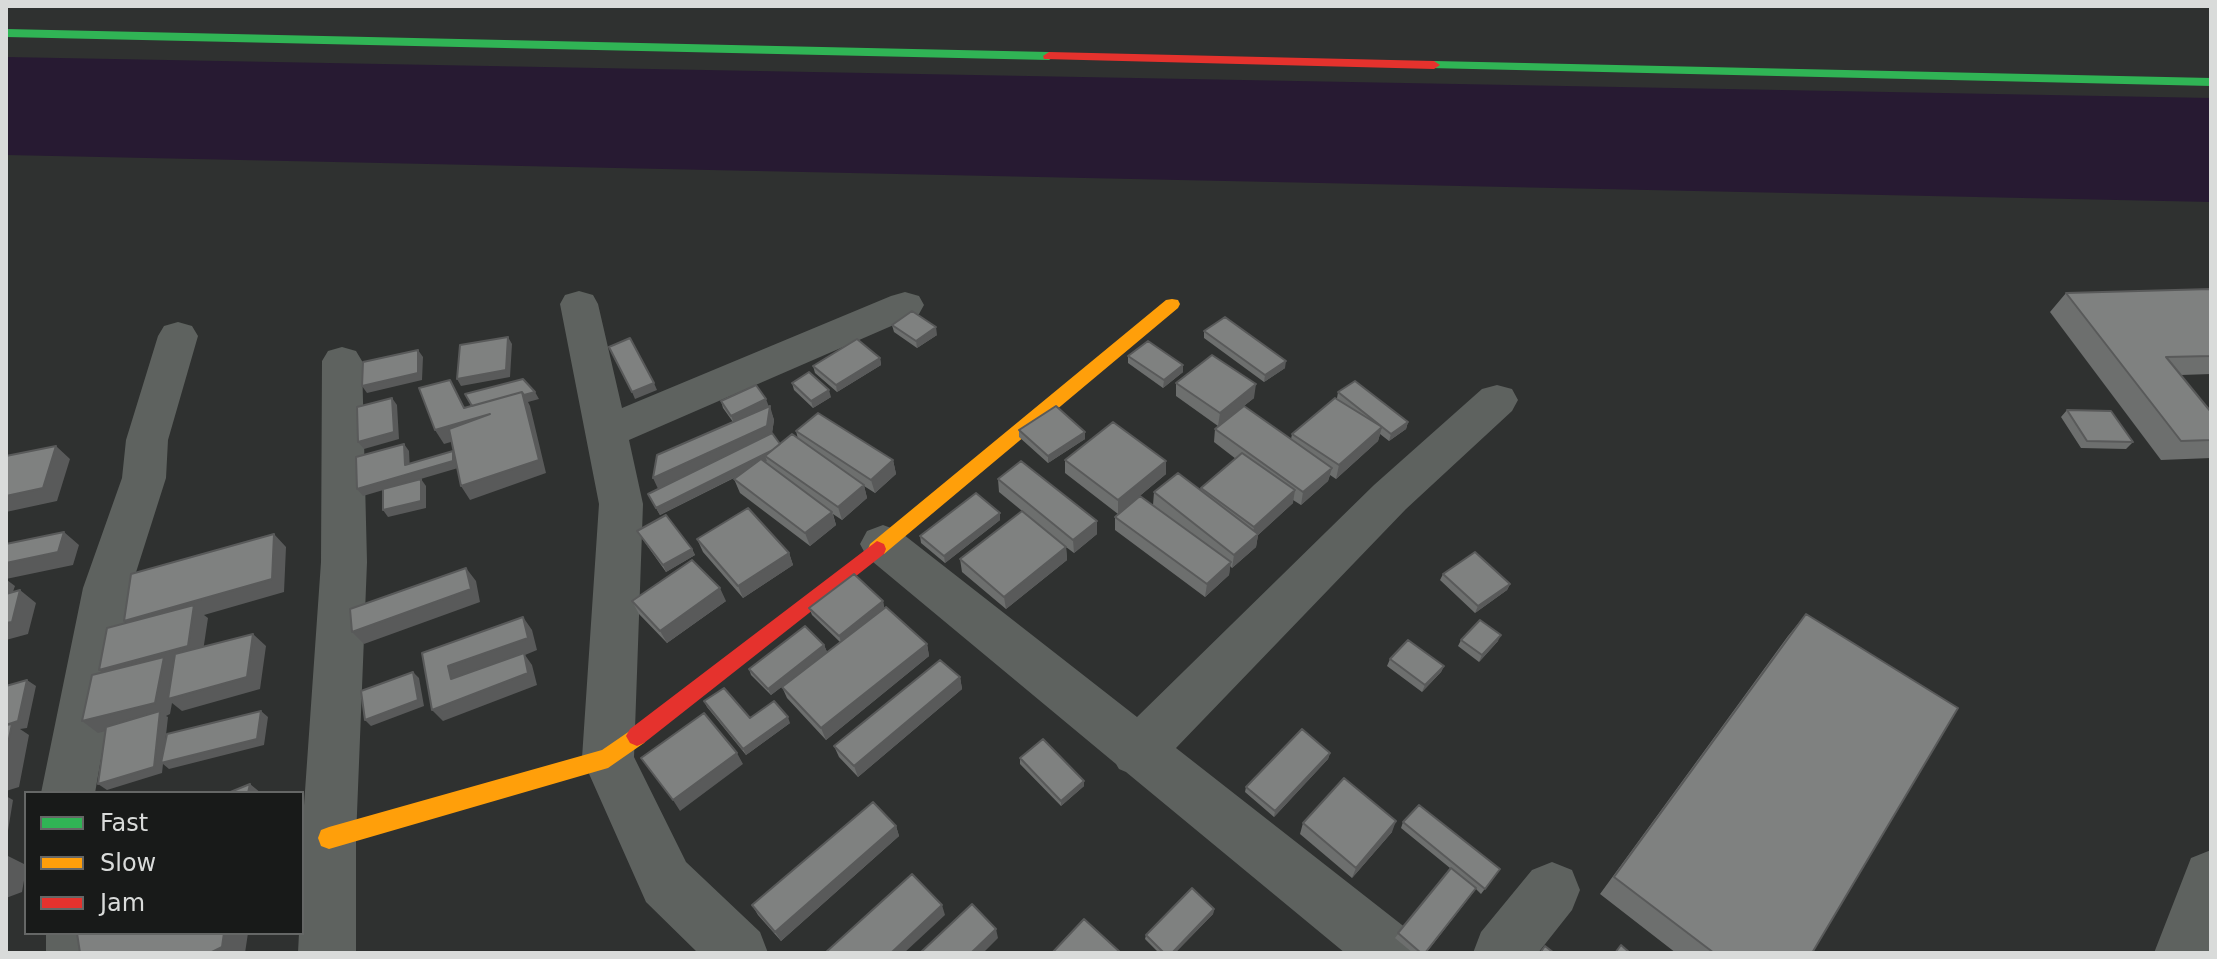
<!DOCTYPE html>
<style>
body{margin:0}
#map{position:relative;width:2217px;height:959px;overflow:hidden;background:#2f3130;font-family:"DejaVu Sans",sans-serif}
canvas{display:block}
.frame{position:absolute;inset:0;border:8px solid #d9dbda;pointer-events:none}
.legend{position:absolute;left:24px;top:791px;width:280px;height:144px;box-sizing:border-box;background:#181a19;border:2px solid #656766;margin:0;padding:10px 14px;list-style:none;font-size:24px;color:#d9dbda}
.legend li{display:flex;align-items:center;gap:16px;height:40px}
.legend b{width:40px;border:2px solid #656766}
</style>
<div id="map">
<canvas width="2217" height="959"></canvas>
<div class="frame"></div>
<ul class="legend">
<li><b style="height:10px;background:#30b455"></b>Fast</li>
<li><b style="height:10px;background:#ff9f0a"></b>Slow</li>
<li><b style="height:10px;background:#e5322d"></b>Jam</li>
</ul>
</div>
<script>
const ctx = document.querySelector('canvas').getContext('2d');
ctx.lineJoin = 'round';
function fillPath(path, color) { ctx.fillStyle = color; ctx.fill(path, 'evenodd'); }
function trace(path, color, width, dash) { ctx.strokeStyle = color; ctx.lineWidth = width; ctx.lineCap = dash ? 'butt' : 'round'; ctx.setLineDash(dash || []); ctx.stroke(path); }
fillPath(new Path2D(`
 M 6,57 L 2211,98 L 2211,202 L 6,155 Z`), '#271a32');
fillPath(new Path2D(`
 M 579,291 L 593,295 L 598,304 L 622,408 L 891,296 L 905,292 L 919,296 L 924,305 L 919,314 L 629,440 L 643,504 L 634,757 L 686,862 L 760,932 L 768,953 L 698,953 L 646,902 L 582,758 L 599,504 L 560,304 L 565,295 Z
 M 178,322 L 192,326 L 198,336 L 168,440 L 166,478 L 131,588 L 95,793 L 41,793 L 83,588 L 122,478 L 126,440 L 158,336 L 164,326 Z
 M 342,347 L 356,351 L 362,361 L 367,562 L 356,838 L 356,953 L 298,953 L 299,933 L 302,933 L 302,834 L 321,562 L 322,361 L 328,351 Z
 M 1497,385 L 1512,389 L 1518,400 L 1512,411 L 1406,509 L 1176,748 L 1411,932 L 1419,953 L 1345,953 L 1126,772 L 1119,769 L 1116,764 L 867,557 L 860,544 L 867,531 L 883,525 L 899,531 L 1137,717 L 1374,485 L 1482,389 Z
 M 2211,850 L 2211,953 L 2154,953 L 2191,858 Z
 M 1552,862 L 1572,870 L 1580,890 L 1572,910 L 1538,953 L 1473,953 L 1481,932 L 1532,870 Z
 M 46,933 L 104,933 L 104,953 L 46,953 Z`), '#5e625f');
fillPath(new Path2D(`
 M 6,29 L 1049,52 L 1055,56 L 1049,60 L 6,37 Z
 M 1434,61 L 2211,78 L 2211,86 L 1429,68 L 1428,65 Z`), '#30b455');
fillPath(new Path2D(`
 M 1172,299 L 1178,300 L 1180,304 L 1178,308 L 884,554 L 870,554 L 868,549 L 870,544 L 1166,300 Z
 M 637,726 L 644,729 L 648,736 L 644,743 L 608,768 L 329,849 L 321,846 L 318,838 L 321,830 L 329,827 L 602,750 Z`), '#ff9f0a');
fillPath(new Path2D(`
 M 1049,52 L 1434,61 L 1440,65 L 1434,69 L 1044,59 L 1043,56 Z
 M 877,541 L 884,544 L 886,549 L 884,554 L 644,743 L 637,746 L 630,743 L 626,736 L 630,729 Z`), '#e5322d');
fillPath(new Path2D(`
 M 2211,289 L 2211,374 L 2181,375 L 2211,412 L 2211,458 L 2161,460 L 2050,312 L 2066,293 Z
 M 892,325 L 937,335 L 917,348 L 894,332 Z
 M 1204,331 L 1285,368 L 1264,382 L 1204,338 Z
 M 1128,356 L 1183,372 L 1163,388 L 1128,363 Z
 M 880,358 L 881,365 L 837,392 L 815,373 L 813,366 Z
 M 792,383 L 831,397 L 813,408 L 794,390 Z
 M 1176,383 L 1254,398 L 1231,416 L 1291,439 L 1292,434 L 1337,398 L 1338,392 L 1408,422 L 1406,429 L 1389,441 L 1380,434 L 1378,441 L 1336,479 L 1330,475 L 1328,481 L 1301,505 L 1293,500 L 1293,503 L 1258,535 L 1256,547 L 1232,568 L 1230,566 L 1229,575 L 1205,597 L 1115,530 L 1115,517 L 1166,515 L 1153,505 L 1154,492 L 1201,490 L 1201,488 L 1236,459 L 1214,442 L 1215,429 L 1218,426 L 1176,396 Z
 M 721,401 L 769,406 L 774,420 L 772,433 L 780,444 L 798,439 L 796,431 L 893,460 L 896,474 L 875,493 L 864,486 L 867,498 L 842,520 L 833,514 L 836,525 L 810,546 L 740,493 L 734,479 L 742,474 L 660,515 L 648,494 L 659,489 L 733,422 L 723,408 Z
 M 2067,410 L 2133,442 L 2126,449 L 2081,448 L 2061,417 Z
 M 1019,430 L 1085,432 L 1085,439 L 1048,463 L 1019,437 Z
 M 1065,460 L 1166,474 L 1118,514 L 1065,473 Z
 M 998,479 L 1097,521 L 1097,534 L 1074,553 L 1066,547 L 1067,560 L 1006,609 L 962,572 L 960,559 L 1060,542 L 999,492 Z
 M 1000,513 L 1000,520 L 945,563 L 921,543 L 920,536 Z
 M 637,531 L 692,549 L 695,555 L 666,572 L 641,537 Z
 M 697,539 L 789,553 L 793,565 L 743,598 L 703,552 Z
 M 1443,574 L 1510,584 L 1507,590 L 1475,613 L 1440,580 Z
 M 632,601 L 726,601 L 667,643 L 639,614 Z
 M 883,601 L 884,608 L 927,644 L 929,656 L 826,740 L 787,698 L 782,687 L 840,642 L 812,615 L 809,608 Z
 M 1806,614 L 1812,953 L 1676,953 L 1600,894 L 1788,636 Z
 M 1461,640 L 1498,641 L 1479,662 L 1458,646 Z
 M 824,645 L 827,652 L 771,695 L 751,675 L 749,669 Z
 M 1390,659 L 1444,666 L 1441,672 L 1422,692 L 1387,666 Z
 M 960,677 L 962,689 L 858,777 L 839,757 L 834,746 Z
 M 704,701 L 750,718 L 790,723 L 746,755 L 707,707 Z
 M 1330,753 L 1328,759 L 1274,817 L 1245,792 L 1246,787 Z
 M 1020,758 L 1084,786 L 1061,806 L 1020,764 Z
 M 1403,822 L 1500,869 L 1481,894 L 1476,889 L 1426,953 L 1413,953 L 1395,938 L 1450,868 L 1401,828 Z
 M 1303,823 L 1392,832 L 1352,878 L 1300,834 Z
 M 896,826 L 899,836 L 781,941 L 758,915 L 752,905 Z
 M 1214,909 L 1213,914 L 1175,953 L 1159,953 L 1145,939 L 1146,935 Z`), '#6d6f6e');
fillPath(new Path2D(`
 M 936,327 L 937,335 L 917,348 L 916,341 Z
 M 508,337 L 512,344 L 510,377 L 461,386 L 457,379 Z
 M 418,350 L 423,357 L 422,380 L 367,393 L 362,386 Z
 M 880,358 L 881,365 L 837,392 L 836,385 Z
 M 1286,361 L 1285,368 L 1264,382 L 1265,375 Z
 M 1183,365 L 1183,372 L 1163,388 L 1164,380 Z
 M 450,380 L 471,420 L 490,414 L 498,428 L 444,444 L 435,430 L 464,408 Z
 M 654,383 L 657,390 L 635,399 L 632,392 Z
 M 1256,384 L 1254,398 L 1218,426 L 1220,413 Z
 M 829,390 L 831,397 L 813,408 L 811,401 Z
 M 535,392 L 539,399 L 528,402 L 530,406 L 546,473 L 470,500 L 461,486 L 523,395 Z
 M 392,398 L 397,405 L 399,439 L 364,449 L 358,442 Z
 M 766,399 L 769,407 L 734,423 L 731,416 Z
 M 770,406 L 774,420 L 771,440 L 659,491 L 653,478 Z
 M 1408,422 L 1406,429 L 1389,441 L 1391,434 Z
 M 1382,427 L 1378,441 L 1336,479 L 1339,465 Z
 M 1085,432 L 1085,439 L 1048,463 L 1048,456 Z
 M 404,444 L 409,451 L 410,471 L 405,465 Z
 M 56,446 L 70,459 L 57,501 L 6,512 L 6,496 Z
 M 781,446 L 765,456 L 767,461 L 660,515 L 656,508 Z
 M 453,451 L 457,458 L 458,468 L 363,496 L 357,489 Z
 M 893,460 L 896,474 L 875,493 L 871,480 Z
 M 1166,461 L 1166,474 L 1118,514 L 1118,500 Z
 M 1332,468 L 1328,481 L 1301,505 L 1303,492 Z
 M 421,479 L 426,486 L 426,508 L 388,517 L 383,510 Z
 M 864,485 L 867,498 L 842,520 L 838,507 Z
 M 1295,490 L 1293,503 L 1258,535 L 1256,547 L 1232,568 L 1234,555 L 1252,538 L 1254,527 Z
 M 832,512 L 836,525 L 810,546 L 805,533 Z
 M 1000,513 L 1000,520 L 945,563 L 944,556 Z
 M 1097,521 L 1097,534 L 1074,553 L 1073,540 Z
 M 64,532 L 79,545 L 73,565 L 6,579 L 6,563 Z
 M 274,534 L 286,547 L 284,592 L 204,615 L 208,618 L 202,658 L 253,634 L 266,646 L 260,689 L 182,711 L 172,703 L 170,714 L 166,716 L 168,717 L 163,762 L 261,711 L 268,717 L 264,745 L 169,769 L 163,764 L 162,773 L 107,790 L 98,784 L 159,717 L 98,733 L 82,721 L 114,682 L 99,670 L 139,633 L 124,621 Z
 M 1066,547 L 1067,560 L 1006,609 L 1004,597 Z
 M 692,549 L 695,555 L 666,572 L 663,565 Z
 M 789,553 L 793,565 L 743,598 L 738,586 Z
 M 1231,562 L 1229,575 L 1205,597 L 1207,584 Z
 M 466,568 L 476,581 L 480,602 L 364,644 L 352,632 Z
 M 7,580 L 15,586 L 8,606 L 6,606 Z
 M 1510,584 L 1507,590 L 1475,613 L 1478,606 Z
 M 720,588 L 726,601 L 667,643 L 660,631 Z
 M 20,590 L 36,603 L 28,634 L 6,640 L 6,623 Z
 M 883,601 L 884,608 L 841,642 L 839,636 Z
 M 523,617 L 532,630 L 537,650 L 525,655 L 532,665 L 537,685 L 443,721 L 432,710 L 451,679 L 448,666 Z
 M 1501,635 L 1498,641 L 1479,662 L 1482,655 Z
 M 927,644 L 929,656 L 826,740 L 821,728 Z
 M 824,645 L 827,652 L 771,695 L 768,689 Z
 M 1444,666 L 1441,672 L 1422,692 L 1425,685 Z
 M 413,672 L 419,678 L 424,706 L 371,726 L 365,720 Z
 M 960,677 L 962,689 L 858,777 L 854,766 Z
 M 27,680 L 36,686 L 27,728 L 20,729 L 29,735 L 19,787 L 6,791 L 6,733 Z
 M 788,717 L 790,723 L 746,755 L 743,749 Z
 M 737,753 L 743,764 L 680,811 L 673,800 Z
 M 1330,753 L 1328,759 L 1274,817 L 1275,811 Z
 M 1084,781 L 1084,786 L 1061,806 L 1061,801 Z
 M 250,784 L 261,793 L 248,793 Z
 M 6,796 L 13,800 L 6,843 Z
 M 1396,821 L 1392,832 L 1352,878 L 1356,868 Z
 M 896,826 L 899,836 L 781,941 L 775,932 Z
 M 8,856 L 26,865 L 26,869 L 22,892 L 6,898 L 6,866 Z
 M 942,905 L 945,915 L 904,953 L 891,953 Z
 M 1214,909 L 1213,914 L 1175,953 L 1172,953 Z
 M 996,929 L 998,938 L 983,953 L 971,953 Z
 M 224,933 L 248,933 L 245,953 L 210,953 Z`), '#595a5a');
const building = new Path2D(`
 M 2211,289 L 2211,356 L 2166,357 L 2211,412 L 2211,440 L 2181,441 L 2066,293 Z
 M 912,311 L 936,327 L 916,341 L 892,325 Z
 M 1225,317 L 1286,361 L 1265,375 L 1204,331 Z
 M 508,337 L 506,370 L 457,379 L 460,345 Z
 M 630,338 L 654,383 L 632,392 L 609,347 Z
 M 857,339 L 880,358 L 836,385 L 813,366 Z
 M 1148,341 L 1183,365 L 1164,380 L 1128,356 Z
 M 418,350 L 418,373 L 362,386 L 363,362 Z
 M 1212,355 L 1256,384 L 1220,413 L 1176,383 Z
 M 809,372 L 829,390 L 811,401 L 792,383 Z
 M 523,379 L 535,392 L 524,395 L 522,392 L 472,406 L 465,394 Z
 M 450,380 L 464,408 L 522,392 L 539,460 L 461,486 L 449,429 L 490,414 L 435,430 L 419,388 Z
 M 1355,381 L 1408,422 L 1391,434 L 1338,392 Z
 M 756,385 L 766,399 L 731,416 L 721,401 Z
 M 392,398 L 394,432 L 358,442 L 357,407 Z
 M 1335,398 L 1382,427 L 1339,465 L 1292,434 Z
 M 770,406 L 767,426 L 653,478 L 657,455 Z
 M 1056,406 L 1085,432 L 1048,456 L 1019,430 Z
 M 1244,406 L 1332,468 L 1303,492 L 1215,429 Z
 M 2067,410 L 2111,411 L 2133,442 L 2087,441 Z
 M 818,413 L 893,460 L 871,480 L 796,431 Z
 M 1113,422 L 1166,461 L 1118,500 L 1065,460 Z
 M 772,433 L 780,444 L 771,451 L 656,508 L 648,494 Z
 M 792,434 L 864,485 L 838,507 L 765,456 Z
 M 404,444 L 405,465 L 453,451 L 453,461 L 357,489 L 356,457 Z
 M 56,446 L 43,488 L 6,496 L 6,456 Z
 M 1242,453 L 1295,490 L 1254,527 L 1201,488 Z
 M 761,459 L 832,512 L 805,533 L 734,479 Z
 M 1021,461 L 1097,521 L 1073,540 L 998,479 Z
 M 1178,473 L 1258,534 L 1234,555 L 1154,492 Z
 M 421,479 L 421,501 L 383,510 L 383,489 Z
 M 976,493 L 1000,513 L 944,556 L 920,536 Z
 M 1140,496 L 1231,562 L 1207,584 L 1115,517 Z
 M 748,508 L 789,553 L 738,586 L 697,539 Z
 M 1022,511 L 1066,547 L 1004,597 L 960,559 Z
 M 666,515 L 692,549 L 663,565 L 637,531 Z
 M 64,532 L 58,552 L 6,563 L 6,544 Z
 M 274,534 L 272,579 L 124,621 L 131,574 Z
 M 1475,552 L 1510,584 L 1478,606 L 1443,574 Z
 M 692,560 L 720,588 L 660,631 L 632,601 Z
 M 466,568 L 471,589 L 352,632 L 350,609 Z
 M 854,574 L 883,601 L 839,636 L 809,608 Z
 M 20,590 L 12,622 L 6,623 L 6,594 Z
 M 194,605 L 188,646 L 99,670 L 107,628 Z
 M 886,607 L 927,644 L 821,728 L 782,687 Z
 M 1806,614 L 1958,708 L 1812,953 L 1714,953 L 1614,877 Z
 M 523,617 L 528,638 L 448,666 L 451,679 L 524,653 L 528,673 L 432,710 L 422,653 Z
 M 1480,620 L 1501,635 L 1482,655 L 1461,640 Z
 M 805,626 L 824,645 L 768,689 L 749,669 Z
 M 253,634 L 247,677 L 168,699 L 175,654 Z
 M 1408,640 L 1444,666 L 1425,685 L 1390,659 Z
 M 164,657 L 155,703 L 82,721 L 92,675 Z
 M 940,660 L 960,677 L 854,766 L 834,746 Z
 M 413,672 L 418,700 L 365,720 L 361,691 Z
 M 27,680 L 18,721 L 6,725 L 6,686 Z
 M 724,688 L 750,718 L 774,701 L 788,717 L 743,749 L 704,701 Z
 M 160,711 L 154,767 L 98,784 L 106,727 Z
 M 261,711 L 257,739 L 161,763 L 167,734 Z
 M 704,713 L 737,753 L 673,800 L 641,758 Z
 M 12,724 L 6,753 L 6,725 Z
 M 1302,729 L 1330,753 L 1275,811 L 1246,787 Z
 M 1043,739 L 1084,781 L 1061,801 L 1020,758 Z
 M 1344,778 L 1396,821 L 1356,868 L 1303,823 Z
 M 250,784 L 248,793 L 228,793 Z
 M 873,802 L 896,826 L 775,932 L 752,905 Z
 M 1419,805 L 1500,869 L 1485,889 L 1403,822 Z
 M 1451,868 L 1476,888 L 1425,953 L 1421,953 L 1398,933 Z
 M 912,874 L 942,905 L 891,953 L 825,953 Z
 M 1192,888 L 1214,909 L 1172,953 L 1164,953 L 1146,935 Z
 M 972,904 L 996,929 L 971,953 L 920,953 Z
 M 1084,919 L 1121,953 L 1052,953 Z
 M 77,933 L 224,933 L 222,947 L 210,953 L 80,953 Z
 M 1621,945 L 1630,953 L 1615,953 Z
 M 1545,946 L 1554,953 L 1540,953 Z`);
fillPath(building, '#7f8180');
trace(building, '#595a5a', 2);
</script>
